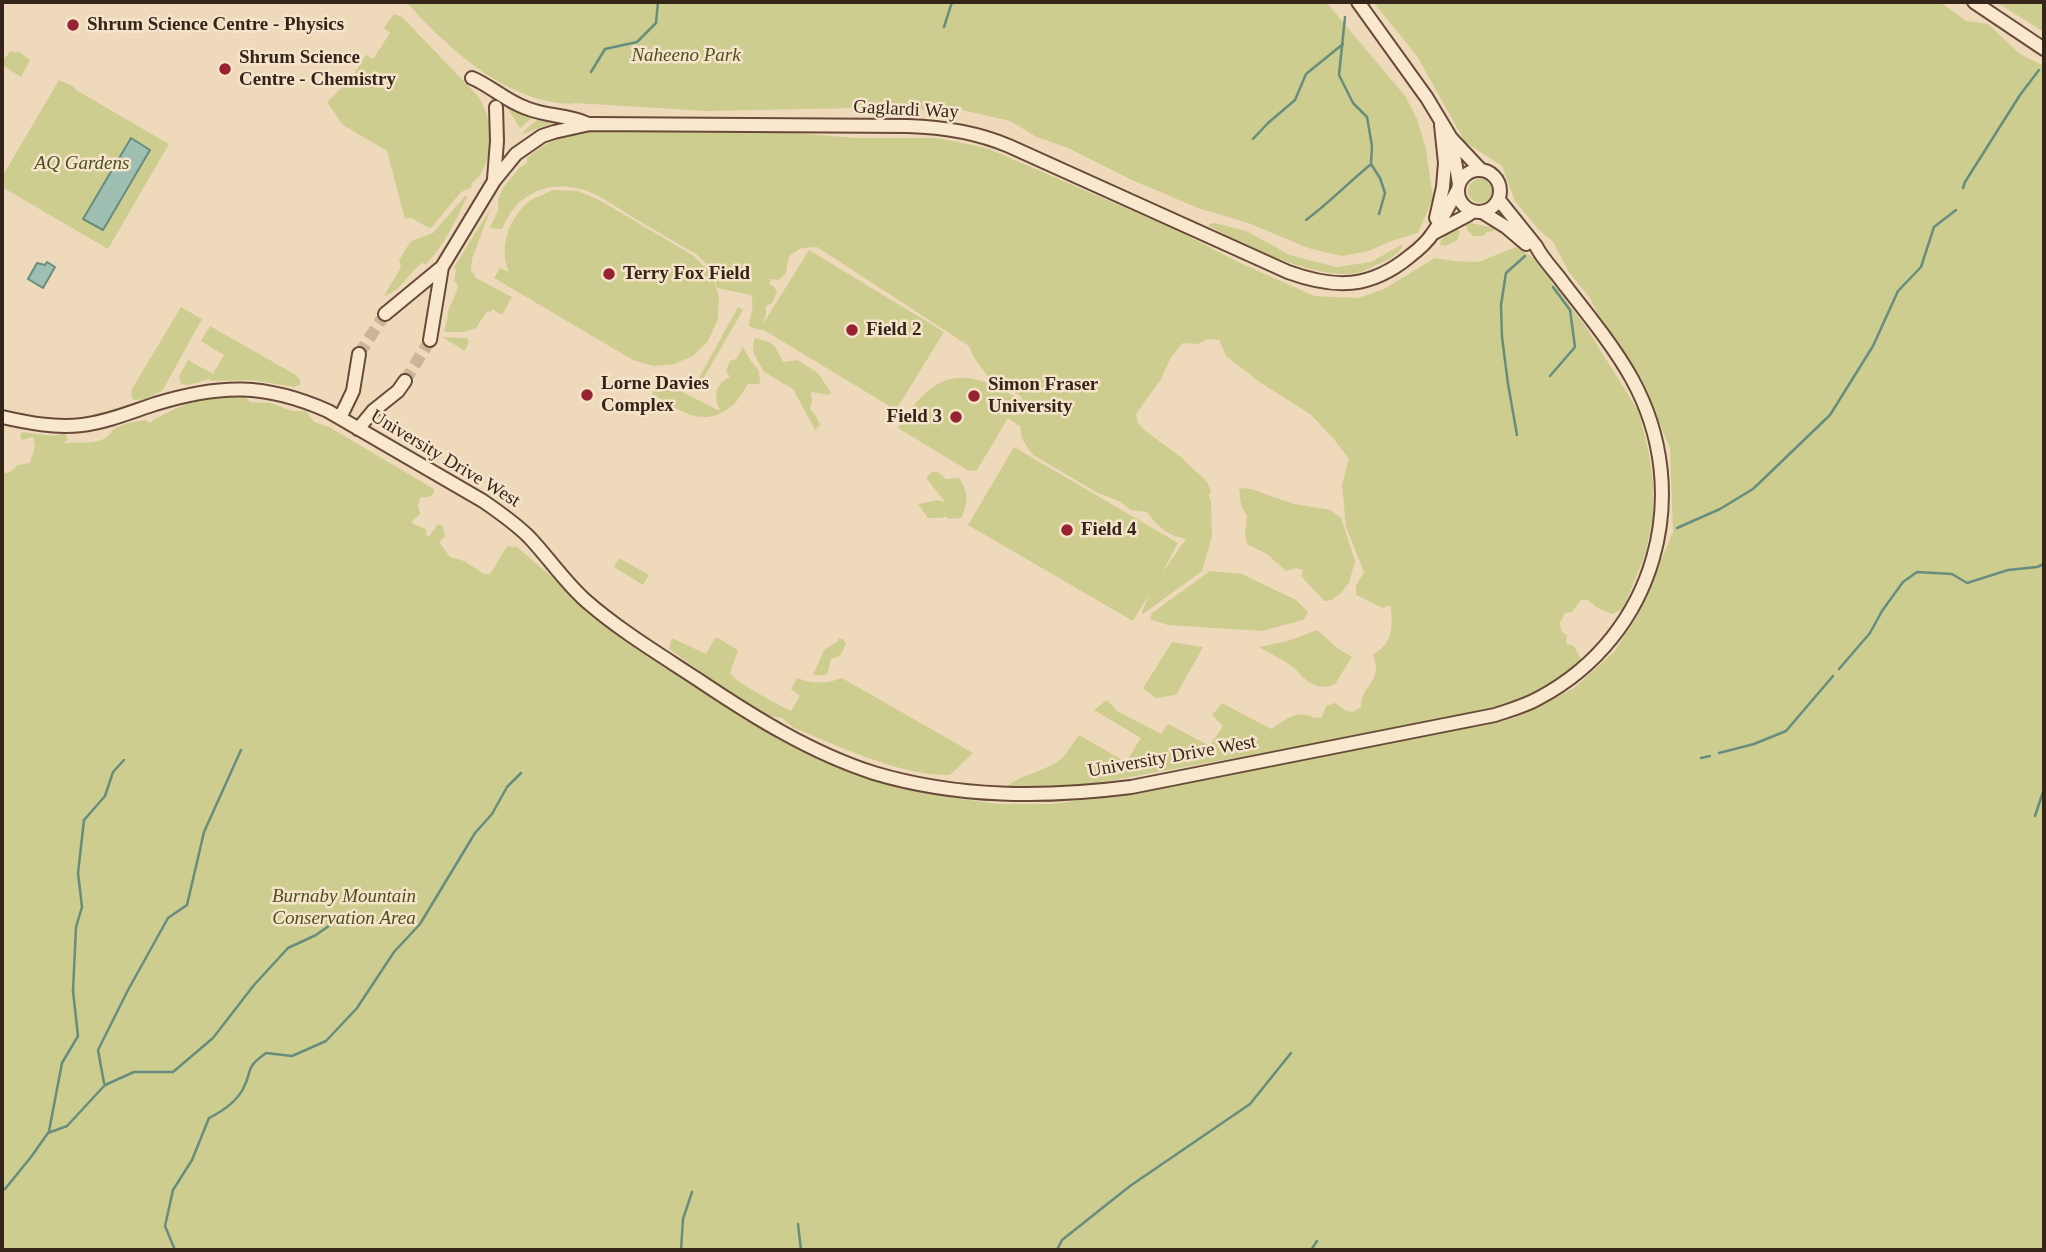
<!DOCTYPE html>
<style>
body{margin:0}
#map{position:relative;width:2046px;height:1252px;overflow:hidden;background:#efd9bb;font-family:Georgia,serif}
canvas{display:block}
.frame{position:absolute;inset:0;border:4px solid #35241a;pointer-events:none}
</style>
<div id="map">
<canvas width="2046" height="1252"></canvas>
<div class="frame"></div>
</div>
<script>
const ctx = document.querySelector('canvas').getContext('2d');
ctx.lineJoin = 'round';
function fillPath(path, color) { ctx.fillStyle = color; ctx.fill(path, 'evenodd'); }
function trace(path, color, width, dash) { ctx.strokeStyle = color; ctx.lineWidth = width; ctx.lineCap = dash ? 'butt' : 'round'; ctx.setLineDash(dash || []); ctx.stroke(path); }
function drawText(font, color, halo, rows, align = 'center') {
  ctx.font = font + ' Georgia,serif'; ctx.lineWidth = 5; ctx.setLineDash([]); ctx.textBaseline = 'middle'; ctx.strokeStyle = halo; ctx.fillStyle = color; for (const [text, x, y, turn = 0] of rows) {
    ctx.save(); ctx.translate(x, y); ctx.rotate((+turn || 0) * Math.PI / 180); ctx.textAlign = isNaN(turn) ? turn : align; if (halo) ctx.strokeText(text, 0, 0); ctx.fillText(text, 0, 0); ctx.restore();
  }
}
fillPath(new Path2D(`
 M 406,2 L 1326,2 L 1406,97 L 1417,119 L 1426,149 L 1433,198 L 1418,233 L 1391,241 L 1369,251 L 1342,256 L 1308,248 L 1251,224 L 1198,208 L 1132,180 L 1068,148 L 1037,137 L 1010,121 L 962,110 L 856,108 L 706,111 L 575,103 C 565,105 553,102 543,100 C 487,85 444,43 406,2 Z
 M 1373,2 L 1940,2 L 1966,21 L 1988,24 L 2020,54 L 2044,66 L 2044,1250 L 2,1250 L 2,474 L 10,472 L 18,465 L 30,463 L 35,446 L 33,437 L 22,440 L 20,436 L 22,432 L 53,436 L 65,433 L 68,440 L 63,443 C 76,441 91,445 104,439 C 108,437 109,434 112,431 C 120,424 135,421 145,420 L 150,423 L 155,419 C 171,411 205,393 223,395 C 232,396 233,399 244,396 L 250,402 L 271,403 L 292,411 L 306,411 L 314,422 L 329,427 L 434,489 L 434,493 L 429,497 L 421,497 L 418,505 L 420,514 L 412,521 L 413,524 L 426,529 L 426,535 L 429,537 L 438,524 L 443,527 L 445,536 L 439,542 L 450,557 L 464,561 L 484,574 L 490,574 L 507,546 L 517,547 L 613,629 L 717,697 L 745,720 L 853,773 L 912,790 L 942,796 L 998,804 L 1052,804 L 1119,795 L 1515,718 L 1574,688 L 1614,652 L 1638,615 L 1673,532 L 1670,448 L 1647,394 L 1612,344 L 1590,298 L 1569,272 L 1553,242 L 1538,229 L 1515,201 L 1502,166 L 1465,142 L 1417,56 Z
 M 1996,2 L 2044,2 L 2044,32 Z
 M 394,14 L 402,17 L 478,96 C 490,117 490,123 489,145 L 490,147 C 488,160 482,177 471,184 L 472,187 L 461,192 L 432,227 L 429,228 L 411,218 L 405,219 L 387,151 L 343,125 L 327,102 L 352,77 L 366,55 L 373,59 L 390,33 L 384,28 Z
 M 11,51 L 16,53 L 18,51 L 30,60 L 21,77 L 4,66 L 2,69 L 2,61 Z
 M 59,80 L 74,87 L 76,90 L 169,144 L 108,249 L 2,187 L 2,177 Z
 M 504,103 L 534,116 L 520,128 Z
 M 539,118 L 555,122 L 523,134 L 523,132 Z
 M 605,130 L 781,132 L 856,138 L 937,138 L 987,148 L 1174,229 L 1238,262 L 1314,296 L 1358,298 L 1384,289 L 1435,258 L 1453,261 L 1478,262 L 1516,247 L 1534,258 L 1586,327 L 1639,412 L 1649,454 L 1653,481 L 1653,517 L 1645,555 L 1623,609 L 1612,614 L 1596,607 L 1588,600 L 1581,600 L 1572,612 L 1565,613 L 1560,623 L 1561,631 L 1567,635 L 1566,644 L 1574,646 L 1581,659 L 1565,678 L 1530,697 L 1488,712 L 1086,785 L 1007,787 C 1015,777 1044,771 1057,762 C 1066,756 1072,744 1079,735 L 1126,762 L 1141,738 L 1094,710 L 1107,700 L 1117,711 L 1161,734 L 1168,724 L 1210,746 L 1223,726 L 1212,715 L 1222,703 L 1271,729 C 1286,720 1297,708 1314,718 L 1322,717 L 1326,706 L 1335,703 L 1347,711 L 1353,712 L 1361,707 C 1361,683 1384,683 1373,655 C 1378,651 1384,647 1387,642 C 1392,634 1393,614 1390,605 L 1383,608 L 1356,595 L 1356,586 L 1364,572 L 1346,527 L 1342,485 L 1349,459 L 1333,438 L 1310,414 L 1261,383 L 1226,356 L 1219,340 L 1207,339 L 1198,344 L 1183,343 L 1170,359 L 1161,379 L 1136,414 L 1138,423 L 1144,430 L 1182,458 L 1207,482 L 1211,491 L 1209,496 L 1211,501 L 1212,536 L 1202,571 L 1143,614 L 1142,612 L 1149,594 L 1133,621 L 968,525 L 1014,447 L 1178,543 L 1162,573 L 1186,539 C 1168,536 1158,527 1147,512 L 1131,510 L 1119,501 L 1096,492 L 1033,455 L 1022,439 L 1020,425 L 1019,426 L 1008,418 L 977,470 L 969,471 L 898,428 C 925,386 948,363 999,388 C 1007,392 1016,397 1023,401 L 1021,396 L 991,381 L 973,356 L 969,346 L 817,247 L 801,248 L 789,256 L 786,273 L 779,280 L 771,279 L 769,284 L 774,287 L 777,291 L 773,302 L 766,306 L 766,314 L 763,324 L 809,250 L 944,332 L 896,410 L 762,329 L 760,330 L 749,326 C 750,314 755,307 751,295 L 717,288 C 713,273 708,264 696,254 C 675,242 655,230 634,218 C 619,209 603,197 587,191 C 550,178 516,193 502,229 L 490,228 L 498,211 L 498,200 L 503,188 L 519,168 L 527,163 L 527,158 C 549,138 576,132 605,130 Z
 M1468 191a12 12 0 1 1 24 0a12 12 0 1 1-24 0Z
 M 553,190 L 578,191 L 601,201 L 694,256 L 711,273 L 719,296 L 718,319 L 708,341 L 693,356 L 674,364 L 653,366 L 633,360 L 494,278 L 500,268 L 509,272 C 498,248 509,219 528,202 C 535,197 545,194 553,190 Z
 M 466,195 L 467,197 C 456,220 444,246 426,264 L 422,263 C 409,272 402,291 384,296 L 401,267 L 399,260 L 411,241 L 433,233 Z
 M 491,208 L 472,259 L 471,270 L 476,278 L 512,297 L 502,315 L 492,309 L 491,312 L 487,311 L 476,328 L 463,332 L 446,332 L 444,330 C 447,324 447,319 448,312 C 451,302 456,296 458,286 L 454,281 L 456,270 L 454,267 Z
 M 1215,223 L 1246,231 L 1290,255 L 1336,267 L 1371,262 L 1401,245 L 1402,247 C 1397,256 1386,261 1376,265 C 1370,268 1363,272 1357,273 C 1318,281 1243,245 1209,226 L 1209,224 Z
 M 1471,223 L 1494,228 L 1494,231 L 1487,232 L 1483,236 L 1473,236 L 1468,231 L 1466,225 Z
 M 1457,228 L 1460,232 L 1457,240 L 1446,246 L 1440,245 C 1441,236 1450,232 1457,228 Z
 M 181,307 L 202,319 L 162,391 L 145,399 L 134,400 L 131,395 L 132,389 Z
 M 738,307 L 743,310 L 696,391 L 691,388 L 699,378 Z
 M 210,326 L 296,375 L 300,380 L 300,385 L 294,387 L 253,380 L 210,381 L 210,379 L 189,385 L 181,384 L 179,376 L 188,360 L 213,374 L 224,355 L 201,341 Z
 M 442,337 L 467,338 L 469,341 L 465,351 Z
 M 755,338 C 778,344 773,344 783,362 L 797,360 L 818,373 L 831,393 L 828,395 L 812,392 L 811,394 L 812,400 L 810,409 L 816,416 L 820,425 L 815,430 L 793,389 L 764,372 L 754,354 L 753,344 Z
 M 743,347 L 751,361 L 759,371 L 760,384 L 748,384 C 743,391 738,401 732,406 C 702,430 679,410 652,394 L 660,381 L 720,411 C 714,396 714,385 730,377 L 726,371 L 730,361 L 736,359 Z
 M 932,472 L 938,472 L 946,479 L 959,478 C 969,493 968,503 961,518 L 949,519 L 945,516 L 942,518 L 928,518 L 918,504 L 938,500 L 945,502 L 927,479 L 927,476 Z
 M 1239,488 L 1251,489 L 1294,504 L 1330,510 L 1341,518 L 1355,561 L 1349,583 L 1341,593 L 1332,600 L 1324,601 L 1302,577 L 1303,570 L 1296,568 L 1286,571 L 1267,554 L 1247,544 L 1245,535 L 1247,516 L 1241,505 Z
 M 619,558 L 649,575 L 643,585 L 614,567 Z
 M 1210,571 L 1242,574 L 1296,600 L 1308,612 L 1303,620 L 1262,631 L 1168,625 L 1150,619 L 1152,613 Z
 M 1317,630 L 1337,648 L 1352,657 L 1335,684 C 1315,693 1305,679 1293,667 C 1283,659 1270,654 1259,647 L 1288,641 Z
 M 716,637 L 738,650 L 730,673 C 735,682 780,706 791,711 L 800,696 L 791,689 L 797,678 C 813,684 825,684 842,678 L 973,753 L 950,775 C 900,776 839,746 794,728 L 782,718 L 764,715 L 746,704 L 669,649 L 672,638 L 706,654 Z
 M 839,638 L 843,639 L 846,644 L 840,656 L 831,659 L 827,675 L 813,675 L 824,650 L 837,642 Z
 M 1172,642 L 1203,647 L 1176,695 L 1156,698 L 1143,688 Z`), '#cdcd8f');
const water = new Path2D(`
 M 131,138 L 150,150 L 103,230 L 83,219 Z
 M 47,262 L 55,267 L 43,288 L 28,279 L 37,263 L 45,265 Z`);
fillPath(water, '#9fbfb2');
trace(water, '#678d7f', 2);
trace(new Path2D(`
 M 1345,17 L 1339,75 L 1353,103 L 1367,117 L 1372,146 L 1371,164 L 1380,178 L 1385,193 L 1379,214
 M 944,27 L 952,2
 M 591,72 L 605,49 L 637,42 L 656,23 L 658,2
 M 1253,139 L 1268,123 L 1295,100 L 1306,74 L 1343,44
 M 1963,188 L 1965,182 L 2020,95 L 2039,70
 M 1306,220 C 1329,203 1348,183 1370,165
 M 1550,376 L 1575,347 L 1570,310 L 1553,287
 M 1517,435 L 1508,384 L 1502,337 L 1501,305 L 1506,273 L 1525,256
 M 1677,528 L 1720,509 L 1753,489 L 1830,415 L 1873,346 L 1898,291 L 1921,267 L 1934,227 L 1956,210
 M 1839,669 L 1870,633 L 1882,611 L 1903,582 L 1917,572 L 1952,574 L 1967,583 L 2008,570 L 2037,567 L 2044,564
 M 1719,753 L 1754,744 L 1786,731 L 1833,676
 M 1701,758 L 1710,756
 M 2035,816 L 2044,789
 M 104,1083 L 98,1050 L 128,990 L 168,918 L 187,905 L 204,832 L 241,750
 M 49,1131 L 62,1063 L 78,1036 L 73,991 L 76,927 L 82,907 L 78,873 L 84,820 L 105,796 L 113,772 L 124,760
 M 2,1190 L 5,1189 L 31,1157 L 48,1133 L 67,1126 L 105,1085 L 134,1072 L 173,1072 L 213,1038 L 254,985 L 288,948 L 316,935 L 343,916
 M 798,1224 L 801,1250
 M 175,1250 L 165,1226 L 173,1190 L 192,1160 L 209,1118 C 221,1112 236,1102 243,1089 C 254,1068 243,1070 266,1053 L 292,1056 L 326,1041 L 357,1008 L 394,952 L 420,924 L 475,833 L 492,814 L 507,787 L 521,773
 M 681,1250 L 683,1219 L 692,1192
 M 1057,1250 L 1062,1240 L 1130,1186 L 1250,1104 L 1291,1053
 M 1311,1250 L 1317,1241`), '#678d7f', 2.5);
trace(new Path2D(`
 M 359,354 L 385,314
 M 405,381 L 430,340`), '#cab59b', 12, [12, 6]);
const secondary = new Path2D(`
 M 1358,2 L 1427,98 L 1451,138 L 1481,170
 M 1974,2 L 2044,49
 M 472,78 C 491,86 506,101 526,108 C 545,116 567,115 586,123
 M 1451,138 L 1459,184
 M1458 191a21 21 0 1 1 42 0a21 21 0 1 1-42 0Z
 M 494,179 L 497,141 L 496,107
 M 1482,212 L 1506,227 L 1526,244
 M 1436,218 L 1443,187 L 1445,163 L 1441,125
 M 1432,234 L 1468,215 L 1473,211
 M 385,314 L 442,267 L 494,181 L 516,154 L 542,136 L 554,132 L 590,124 L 908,126 C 944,127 976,132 1009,146 L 1288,272 C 1335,289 1370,289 1410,256 C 1418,250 1427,242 1433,233 C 1442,220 1449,205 1457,191
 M 430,340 L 442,267
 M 2,417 C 29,423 54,428 82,425 C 107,422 131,412 155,404 C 220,384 265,383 328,411 L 483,501 C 499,512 515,523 529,537 C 548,557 564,581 585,600 C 619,630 659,654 697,679 C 752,716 811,753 874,773 C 958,798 1044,798 1131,787 L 1495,715 C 1510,710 1525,706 1539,698 C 1656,636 1695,493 1632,379 C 1615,348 1586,312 1564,284 C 1555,271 1543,260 1536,246 L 1499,200
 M 340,418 L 353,391 L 359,354
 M 358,429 L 373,411 L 398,391 L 405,381`);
trace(secondary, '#684a38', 16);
trace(secondary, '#fae8ce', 12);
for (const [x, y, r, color] of [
 [73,25,7,"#972231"],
 [225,69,7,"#972231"],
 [609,274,7,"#972231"],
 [852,330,7,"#972231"],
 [587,395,7,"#972231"],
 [974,396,7,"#972231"],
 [956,417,7,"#972231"],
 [1067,530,7,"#972231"]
]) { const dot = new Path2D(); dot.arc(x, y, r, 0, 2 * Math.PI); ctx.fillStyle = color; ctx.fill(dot); trace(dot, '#f6e4ca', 2.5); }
drawText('bold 19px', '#35241a', '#f6e4ca', [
 ["Shrum Science Centre - Physics",87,25],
 ["Shrum Science",239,58],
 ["Centre - Chemistry",239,80],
 ["Terry Fox Field",623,274],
 ["Field 2",866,330],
 ["Lorne Davies",601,384],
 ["Complex",601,406],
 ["Simon Fraser",988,385],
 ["University",988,407],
 ["Field 3",942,417,"right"],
 ["Field 4",1081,530]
], 'left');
drawText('italic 19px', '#4b5220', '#f6e4ca', [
 ["Naheeno Park",686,56],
 ["AQ Gardens",82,164],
 ["Burnaby Mountain",344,897],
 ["Conservation Area",344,919]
]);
drawText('19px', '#35241a', '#f6e4ca', [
 ["Gaglardi Way",906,110,3],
 ["University Drive West",445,459,31],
 ["University Drive West",1172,757,-10]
]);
</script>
